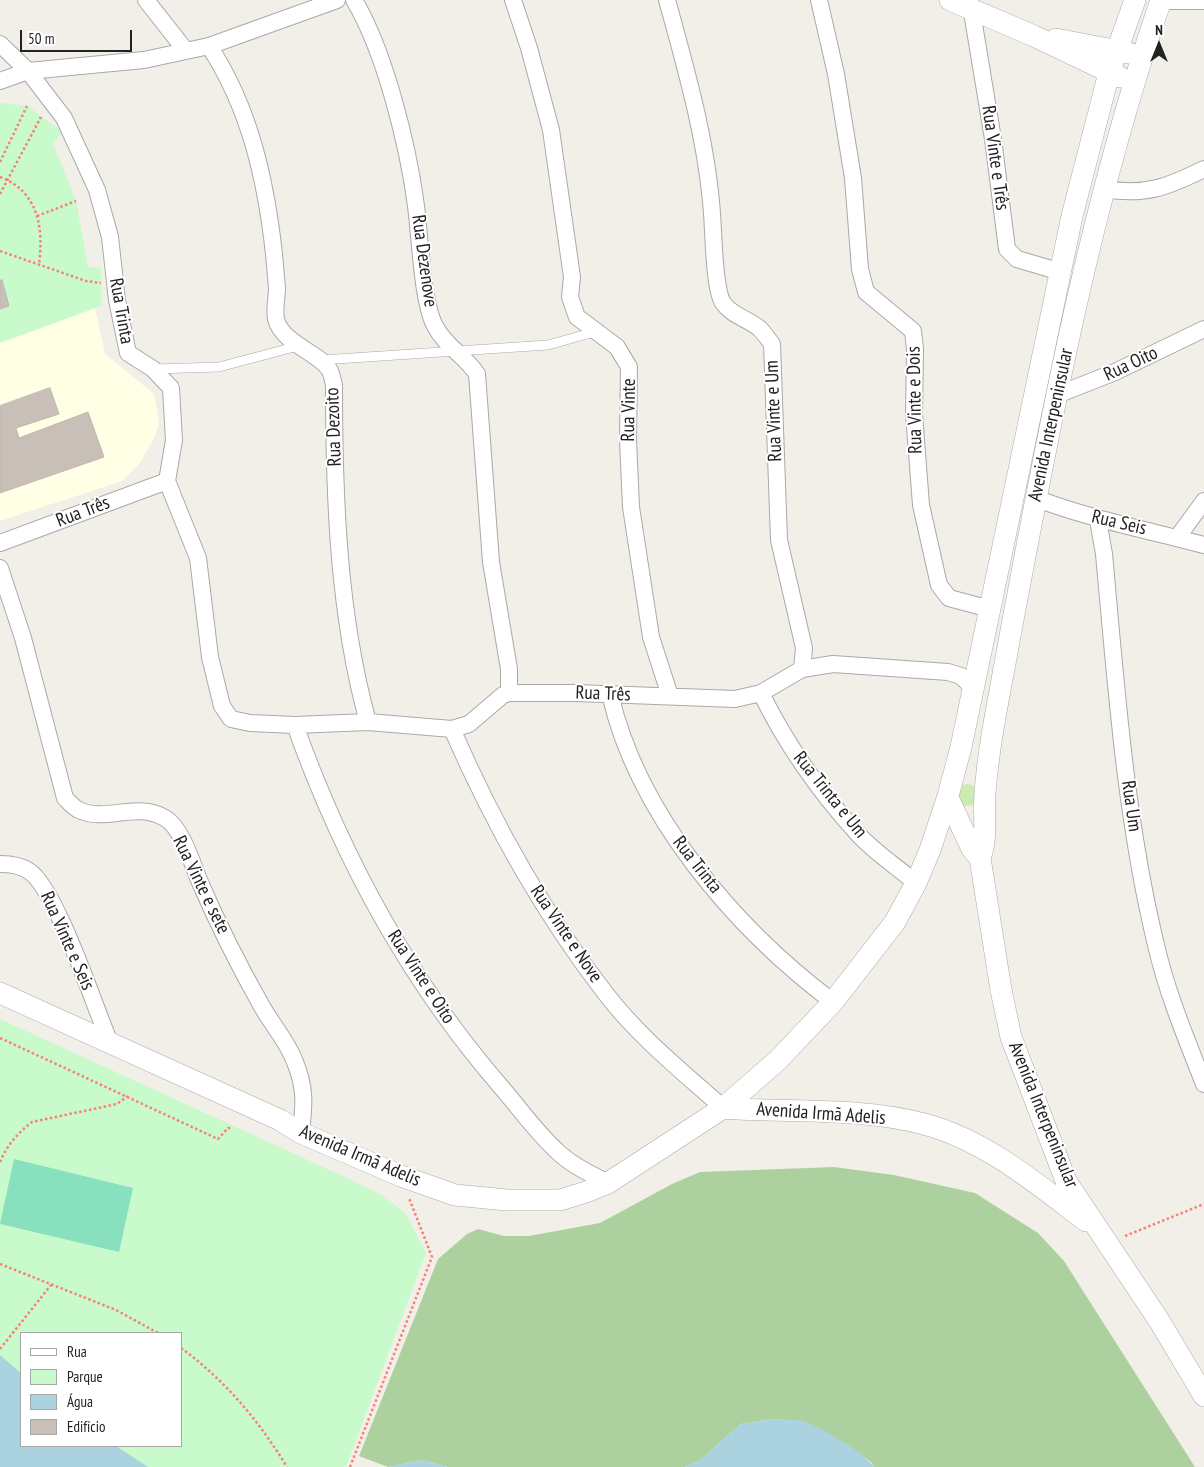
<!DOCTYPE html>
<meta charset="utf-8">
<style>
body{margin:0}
#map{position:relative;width:1204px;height:1467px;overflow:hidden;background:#f2efe9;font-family:"PT Sans Narrow",sans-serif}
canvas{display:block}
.legend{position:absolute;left:20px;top:1332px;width:162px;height:115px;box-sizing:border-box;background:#fff;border:1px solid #a7a7a7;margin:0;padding:6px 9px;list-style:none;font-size:15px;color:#222}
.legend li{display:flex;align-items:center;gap:10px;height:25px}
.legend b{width:25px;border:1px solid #a7a7a7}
.north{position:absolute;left:1134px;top:20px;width:50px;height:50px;-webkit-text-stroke:4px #fff;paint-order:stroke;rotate:0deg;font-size:14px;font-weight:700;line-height:20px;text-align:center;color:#222}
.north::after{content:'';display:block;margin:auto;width:18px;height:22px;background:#222;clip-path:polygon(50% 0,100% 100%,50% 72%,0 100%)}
.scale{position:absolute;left:20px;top:30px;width:112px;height:22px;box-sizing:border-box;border:2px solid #222;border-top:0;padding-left:6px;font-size:15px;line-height:18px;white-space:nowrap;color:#222;-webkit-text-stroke:4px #fff;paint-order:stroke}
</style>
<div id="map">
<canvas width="1204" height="1467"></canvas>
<ul class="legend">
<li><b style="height:6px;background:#fff"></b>Rua</li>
<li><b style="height:14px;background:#c8facc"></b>Parque</li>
<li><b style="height:14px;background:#aad3df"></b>Água</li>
<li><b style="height:14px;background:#c7bfb8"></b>Edifício</li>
</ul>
<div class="north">N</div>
<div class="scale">50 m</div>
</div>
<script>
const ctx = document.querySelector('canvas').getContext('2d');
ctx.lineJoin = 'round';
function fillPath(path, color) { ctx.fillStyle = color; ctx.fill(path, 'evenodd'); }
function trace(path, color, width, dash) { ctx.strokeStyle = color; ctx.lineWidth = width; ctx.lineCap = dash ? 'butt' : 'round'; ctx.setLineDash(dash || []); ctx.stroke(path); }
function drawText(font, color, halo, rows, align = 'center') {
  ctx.font = font + ' "PT Sans Narrow",sans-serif'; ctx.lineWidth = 4; ctx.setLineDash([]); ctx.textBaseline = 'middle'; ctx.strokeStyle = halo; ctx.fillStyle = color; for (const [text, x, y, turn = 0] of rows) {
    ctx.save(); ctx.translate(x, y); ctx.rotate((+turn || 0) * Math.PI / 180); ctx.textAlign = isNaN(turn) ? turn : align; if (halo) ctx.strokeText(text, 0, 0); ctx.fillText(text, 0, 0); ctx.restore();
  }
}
fillPath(new Path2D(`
 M 95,308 L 105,354 L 154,394 L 159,422 L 155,436 L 140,463 L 122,481 L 0,521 L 0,341 Z`), '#ffffe5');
fillPath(new Path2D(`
 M956 795a11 11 0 1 1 22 0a11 11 0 1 1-22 0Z`), '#cdebb0');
fillPath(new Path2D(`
 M 834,1167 L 894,1175 L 975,1193 L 1038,1233 L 1064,1261 L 1195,1467 L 874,1467 L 871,1462 L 846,1444 L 803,1421 L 772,1419 L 741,1424 L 699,1461 L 685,1467 L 448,1467 L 422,1460 L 388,1467 L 359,1456 L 438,1259 L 467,1234 L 478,1229 L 504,1236 L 529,1236 L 600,1223 L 672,1184 L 700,1172 Z`), '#add19e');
fillPath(new Path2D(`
 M 2,103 L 27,106 L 63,132 L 53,143 L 76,200 L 88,267 L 101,268 L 101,306 L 0,343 L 0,104 Z
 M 0,1019 L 334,1172 L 382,1195 L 406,1214 L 426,1253 L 346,1467 L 0,1467 ZM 21,1333 L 181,1333 L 181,1446 L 21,1446 Z`), '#c8facc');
fillPath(new Path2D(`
 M 14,1159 L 133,1188 L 119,1252 L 0,1224 Z`), '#88e0be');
fillPath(new Path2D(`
 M 0,1355 L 21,1373 L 21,1446 L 116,1446 L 148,1467 L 0,1467 Z
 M 772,1419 C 781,1420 793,1419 803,1421 C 819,1426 865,1453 874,1467 L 685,1467 L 699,1461 L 741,1424 Z
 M 422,1460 L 448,1467 L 388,1467 Z`), '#aad3df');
const building = new Path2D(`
 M 2,280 L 9,306 L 0,309 L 0,281 Z
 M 50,388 L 59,414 L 16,428 L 19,438 L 88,412 L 104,457 L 0,493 L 0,406 Z`);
fillPath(building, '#c7bfb8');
trace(building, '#c4b6ab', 1);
const service = new Path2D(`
 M 321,360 L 548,345 L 598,331
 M 154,369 L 219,367 L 298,346`);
const minor = new Path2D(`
 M 146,0 L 186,51
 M 354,0 C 385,52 408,145 416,206 C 420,236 422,302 435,326 C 445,346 465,356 477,374 L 491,562 L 509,669 L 509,693
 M 513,0 L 529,48 L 551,130 L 572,277 L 570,297 L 577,317 L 617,347 L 629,367 L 628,440 L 631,507 L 651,637 L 670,696
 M 667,0 C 688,76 710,152 713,231 C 714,247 715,290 723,303 C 732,316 749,319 760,329 C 765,334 768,339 772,344 L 779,540 L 804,648 L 802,669
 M 819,0 L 836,74 L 853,178 L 860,269 L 866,292 L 913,331 L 915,349 L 914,414 L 921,505 L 939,585 L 949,598 L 990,609
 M 970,0 L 993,139 L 1007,249 L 1017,259 L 1061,272
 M 1160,1 L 1204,1
 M 0,44 L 28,71 L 64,118 L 97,190 L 110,237 L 117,300 L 128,353 L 153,369 L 171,388 L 174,440 L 167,481 L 198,558 L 210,657 L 222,706 L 231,719 L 250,723 L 295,725 L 368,722 L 452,729 L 469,724 L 503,695 L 509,693 L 576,693 L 735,699 L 761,693 L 802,669 L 833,664 L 948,672 L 961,676 L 974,689
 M 209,46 C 250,108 266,181 274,254 C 275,266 276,277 277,288 C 277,298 274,309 276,319 C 282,344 321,353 330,371 C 332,375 333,381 334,385 C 334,497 338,614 368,722
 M 0,81 L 28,71 L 144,60 L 209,46 L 337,0
 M 1104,189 C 1146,196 1167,187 1204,169
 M 1057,395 L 1115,372 L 1204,329
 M 1035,498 C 1090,519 1147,530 1204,545
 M 1098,520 L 1104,554 C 1116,684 1125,817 1156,945 C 1167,993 1186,1038 1204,1084
 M 1177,538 L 1204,501
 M 0,543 L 167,481
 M 0,568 L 23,638 L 65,798 C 69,802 74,808 79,810 C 106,823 135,801 165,818 C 182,828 192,863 199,880 C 217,922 238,964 260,1003 C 271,1024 287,1040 295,1062 C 306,1089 304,1105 301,1133
 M 761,693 C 786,744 819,791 857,833 C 874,852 897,867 916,883
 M 610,694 C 638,816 735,928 833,1002
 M 295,725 C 342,857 410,982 502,1088 C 520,1109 537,1133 557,1151 C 571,1165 591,1174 608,1183
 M 452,729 C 493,823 543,913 606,994 C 639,1037 683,1072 723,1108
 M 0,864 C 10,864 20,865 29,871 C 56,888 95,1008 110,1043`);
const tertiary = new Path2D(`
 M 950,0 L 1034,36 L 1120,77
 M 1161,0 C 1090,206 1050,422 1010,636 C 1001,688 989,740 985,793 C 983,816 988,837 980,858 L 1001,990 L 1011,1037 L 1066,1181 L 1160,1322 L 1204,1396
 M 1056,39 L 1129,53
 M 950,802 L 972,849 L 980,858
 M 0,993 L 280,1120 L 301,1133 L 401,1176 L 455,1195 L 507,1200 L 560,1200 L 586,1192 L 608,1183 L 723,1108 L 778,1060 L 833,1002 L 895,922 L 916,883 L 930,850 L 948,796 L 961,747 L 1072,216 L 1109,73 L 1135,0
 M 723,1108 C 789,1113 859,1107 924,1124 C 985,1140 1037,1184 1086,1221`);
trace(service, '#a9a9a9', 10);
trace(minor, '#a9a9a9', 18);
trace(tertiary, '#a9a9a9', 22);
trace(new Path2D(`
 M 0,162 L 27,106
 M 0,177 C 38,191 44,228 39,264
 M 0,194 L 41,117
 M 37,216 L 76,201
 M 0,251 L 86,281 L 101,283
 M 0,1038 L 218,1139 L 228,1128 L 232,1128
 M 0,1162 C 7,1145 18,1133 32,1122 L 117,1104 L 128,1096
 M 1125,1236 L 1204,1204
 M 0,1264 L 116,1310 L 158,1333
 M 181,1348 C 225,1380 259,1421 287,1467
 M 0,1349 L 51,1285
 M 350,1467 L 432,1257 L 409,1198`), '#fa8072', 2.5, [2.5, 2.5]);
trace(service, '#fff', 9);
trace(minor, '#fff', 16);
trace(tertiary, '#fff', 21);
drawText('19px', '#222', '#fff', [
 ["Rua Vinte e Três",995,158,82],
 ["Rua Dezenove",424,261,82],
 ["Rua Trinta",121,311,80],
 ["Rua Oito",1131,364,-25],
 ["Rua Vinte e Dois",915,400,-91],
 ["Rua Vinte",629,410,-89],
 ["Rua Vinte e Um",774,411,-92],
 ["Avenida Interpeninsular",1051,425,-78],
 ["Rua Dezoito",334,427,-92],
 ["Rua Três",83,512,-21],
 ["Rua Seis",1119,523,13],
 ["Rua Três",603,694,2],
 ["Rua Trinta e Um",830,795,51],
 ["Rua Um",1131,806,82],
 ["Rua Trinta",697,865,52],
 ["Rua Vinte e sete",201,885,64],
 ["Rua Vinte e Nove",566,934,56],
 ["Rua Vinte e Seis",67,941,66],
 ["Rua Vinte e Oito",421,977,57],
 ["Avenida Irmã Adelis",821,1114,4],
 ["Avenida Interpeninsular",1043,1115,68],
 ["Avenida Irmã Adelis",360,1156,23]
]);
</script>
